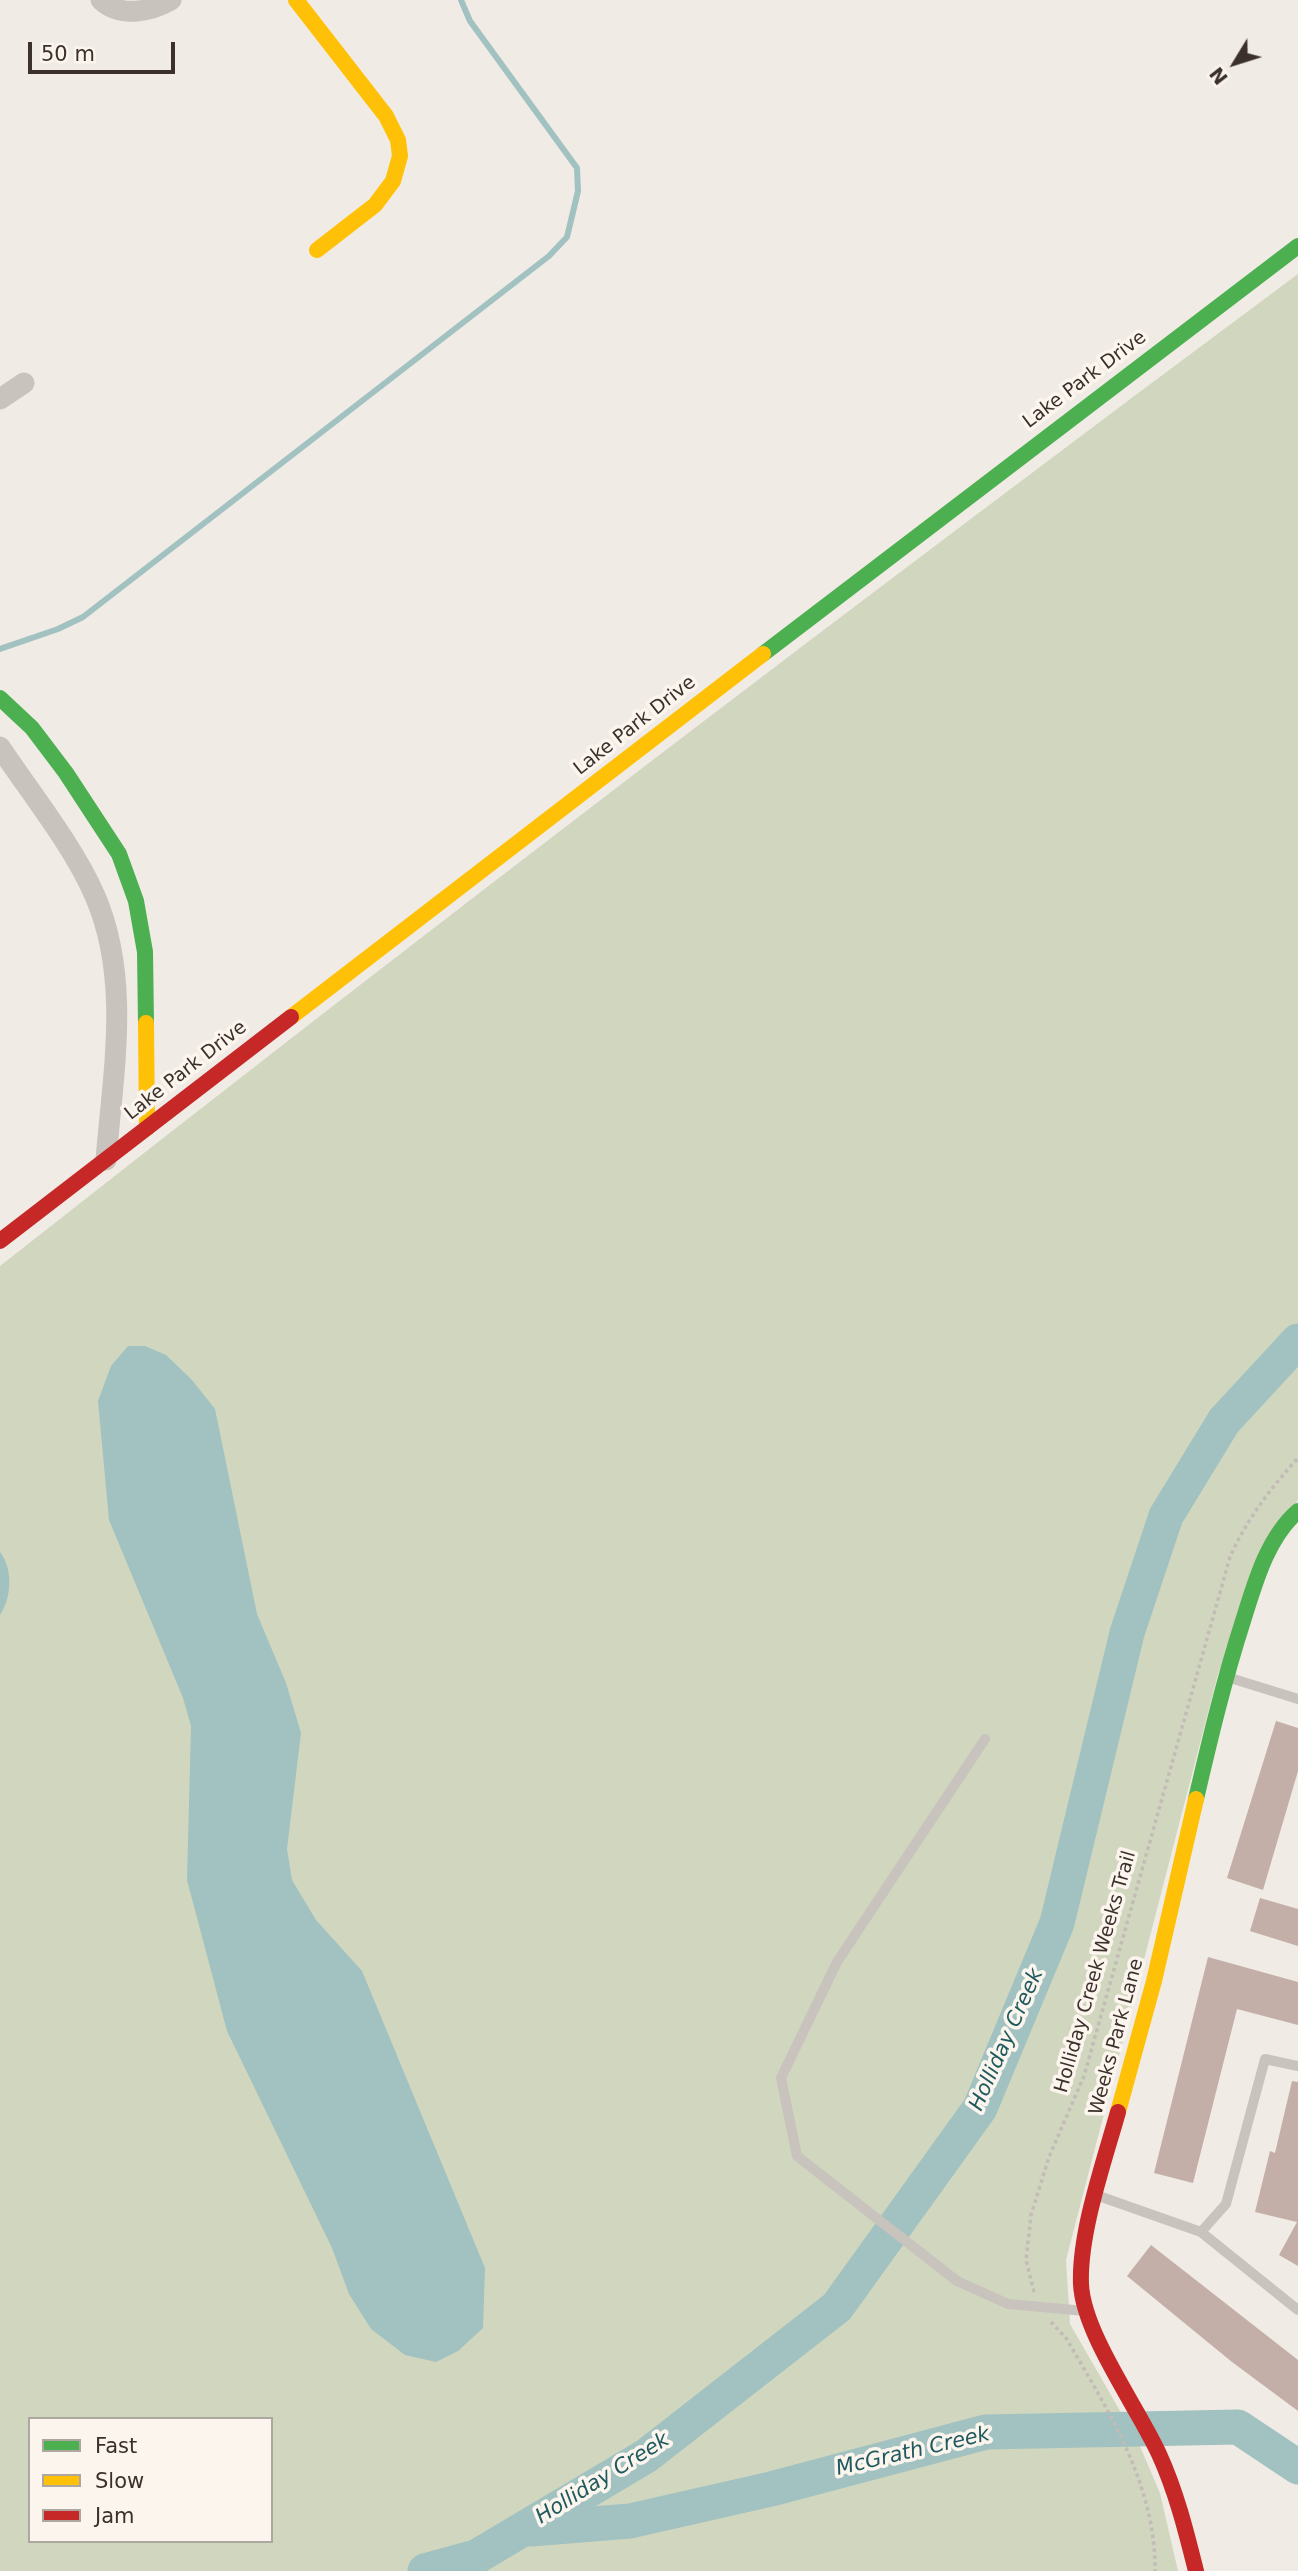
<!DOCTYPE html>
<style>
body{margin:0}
#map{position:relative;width:1298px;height:2571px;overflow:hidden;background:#f0ebe5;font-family:"DejaVu Sans",sans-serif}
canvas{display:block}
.legend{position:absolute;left:28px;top:2417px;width:245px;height:126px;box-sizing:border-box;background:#fbf5ee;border:2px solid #aea6a0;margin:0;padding:9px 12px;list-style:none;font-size:21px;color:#3b302b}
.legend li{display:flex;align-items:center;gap:14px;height:35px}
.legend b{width:35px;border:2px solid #aea6a0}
.north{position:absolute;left:1200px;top:28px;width:70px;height:70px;-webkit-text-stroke:5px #fbf5ee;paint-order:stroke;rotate:232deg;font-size:19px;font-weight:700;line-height:28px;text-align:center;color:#3b302b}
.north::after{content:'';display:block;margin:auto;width:24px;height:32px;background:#3b302b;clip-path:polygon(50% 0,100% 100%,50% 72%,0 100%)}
.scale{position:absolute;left:28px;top:42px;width:147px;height:32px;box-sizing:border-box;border:4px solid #3b302b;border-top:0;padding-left:9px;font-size:21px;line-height:24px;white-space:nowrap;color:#3b302b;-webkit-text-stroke:5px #fbf5ee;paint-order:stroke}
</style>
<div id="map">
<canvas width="1298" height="2571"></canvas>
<ul class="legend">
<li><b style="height:9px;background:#4caf50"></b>Fast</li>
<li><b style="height:9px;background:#ffc107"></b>Slow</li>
<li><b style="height:9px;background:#c62828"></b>Jam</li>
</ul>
<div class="north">N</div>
<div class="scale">50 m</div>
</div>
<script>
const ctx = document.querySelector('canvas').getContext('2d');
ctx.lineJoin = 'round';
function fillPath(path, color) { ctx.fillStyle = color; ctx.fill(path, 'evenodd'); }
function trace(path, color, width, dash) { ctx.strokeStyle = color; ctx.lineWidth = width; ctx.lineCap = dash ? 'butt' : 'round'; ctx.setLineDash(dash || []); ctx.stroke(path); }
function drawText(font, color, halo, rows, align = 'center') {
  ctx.font = font + ' "DejaVu Sans",sans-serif'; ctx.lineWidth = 7; ctx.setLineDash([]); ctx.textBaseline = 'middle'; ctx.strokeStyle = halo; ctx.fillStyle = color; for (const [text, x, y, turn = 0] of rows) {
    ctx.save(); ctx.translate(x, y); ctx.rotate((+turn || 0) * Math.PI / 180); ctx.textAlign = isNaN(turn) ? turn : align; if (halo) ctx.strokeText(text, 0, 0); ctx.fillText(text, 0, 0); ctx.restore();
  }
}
fillPath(new Path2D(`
 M 1298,274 L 1298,1499 L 1218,1674 L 1066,2260 L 1070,2324 L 1138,2442 L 1160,2493 L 1178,2571 L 0,2571 L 0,1266 C 428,929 861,599 1298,274 ZM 30,2419 L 271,2419 L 271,2541 L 30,2541 Z`), '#d1d6bf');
fillPath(new Path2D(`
 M 128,1346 L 145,1346 L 166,1355 L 192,1380 L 215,1409 L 257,1614 L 286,1683 L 301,1733 L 287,1849 L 292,1880 L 316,1920 L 362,1971 L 485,2268 L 483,2328 L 458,2351 L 436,2362 L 405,2355 L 371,2329 L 349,2294 L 332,2248 L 227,2031 L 187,1880 L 191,1726 L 183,1698 L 109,1520 L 98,1401 L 111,1366 Z
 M 0,1552 C 13,1569 12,1597 0,1615 Z`), '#a1c2c1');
trace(new Path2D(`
 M 0,649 L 58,629 L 83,617 L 549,256 L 567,237 L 578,191 L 577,168 L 470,21 L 461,0`), '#a1c2c1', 6);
trace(new Path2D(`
 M 531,2529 L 630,2521 L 771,2489 L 986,2432 L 1238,2427 L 1298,2467
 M 425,2571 L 476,2557 L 646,2456 L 837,2307 L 980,2108 L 1057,1923 L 1127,1633 L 1166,1516 L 1224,1421 L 1298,1341`), '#a1c2c1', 35);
fillPath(new Path2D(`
 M 1276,1721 L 1298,1728 L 1298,1771 L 1263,1890 L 1227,1878 Z
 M 1260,1898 L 1298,1909 L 1298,1946 L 1250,1931 Z
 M 1208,1957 L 1298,1982 L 1298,2025 L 1237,2009 L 1193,2183 L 1154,2173 Z
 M 1292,2081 L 1298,2082 L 1298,2266 L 1279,2255 L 1297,2222 L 1255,2212 L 1270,2151 L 1275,2153 Z
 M 1151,2245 L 1298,2360 L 1298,2411 L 1232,2362 L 1127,2276 Z`), '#c3afa7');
trace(new Path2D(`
 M 1034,2292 L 1026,2260 L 1031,2215 L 1049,2157 L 1084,2076 L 1230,1557 C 1247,1519 1270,1489 1298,1458
 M 1051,2322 L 1066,2338 C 1108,2410 1156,2485 1155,2571`), '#c2bbb6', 3.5, [3.5, 3.5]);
trace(new Path2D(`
 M 1227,1677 L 1298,1699
 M 985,1739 L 837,1962 L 781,2078 L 797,2156 L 957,2281 L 1008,2304 L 1085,2311
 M 1096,2195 L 1201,2232 L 1298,2310
 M 1201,2232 L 1226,2204 L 1265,2059 L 1298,2066`), '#c9c3be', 10);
trace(new Path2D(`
 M 101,0 C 120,18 150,12 171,0
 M 0,399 L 24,383
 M 0,747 C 30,792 74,847 95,896 C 131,979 113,1072 106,1160`), '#c9c3be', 21);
trace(new Path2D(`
 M 763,654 L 1298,246
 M 0,698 L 32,728 L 66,773 L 119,854 L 136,901 L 145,952 L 146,1023
 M 1196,1799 C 1210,1739 1224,1680 1243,1621 C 1255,1583 1267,1538 1298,1511`), '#4caf50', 16);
trace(new Path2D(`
 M 296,0 L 386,116 L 398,140 L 400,156 L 393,181 L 375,205 L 317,250
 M 291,1017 L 763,654
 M 146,1023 L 147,1128
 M 1118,2112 L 1154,1981 L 1196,1799`), '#ffc107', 16);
trace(new Path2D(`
 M 0,1241 L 291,1017
 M 1118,2112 C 1104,2162 1079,2233 1081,2284 C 1083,2333 1138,2408 1159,2454 C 1176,2491 1186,2531 1196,2571`), '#c62828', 16);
drawText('19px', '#3b302b', '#fbf5ee', [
 ["Lake Park Drive",1085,380,-37],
 ["Lake Park Drive",635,726,-38],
 ["Lake Park Drive",186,1071,-38],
 ["Holliday Creek Weeks Trail",1096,1972,-74],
 ["Weeks Park Lane",1117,2037,-75]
]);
drawText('italic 21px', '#1f5a5e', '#fbf5ee', [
 ["Holliday Creek",1007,2040,-66],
 ["McGrath Creek",913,2452,-13],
 ["Holliday Creek",603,2479,-32]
]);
</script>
